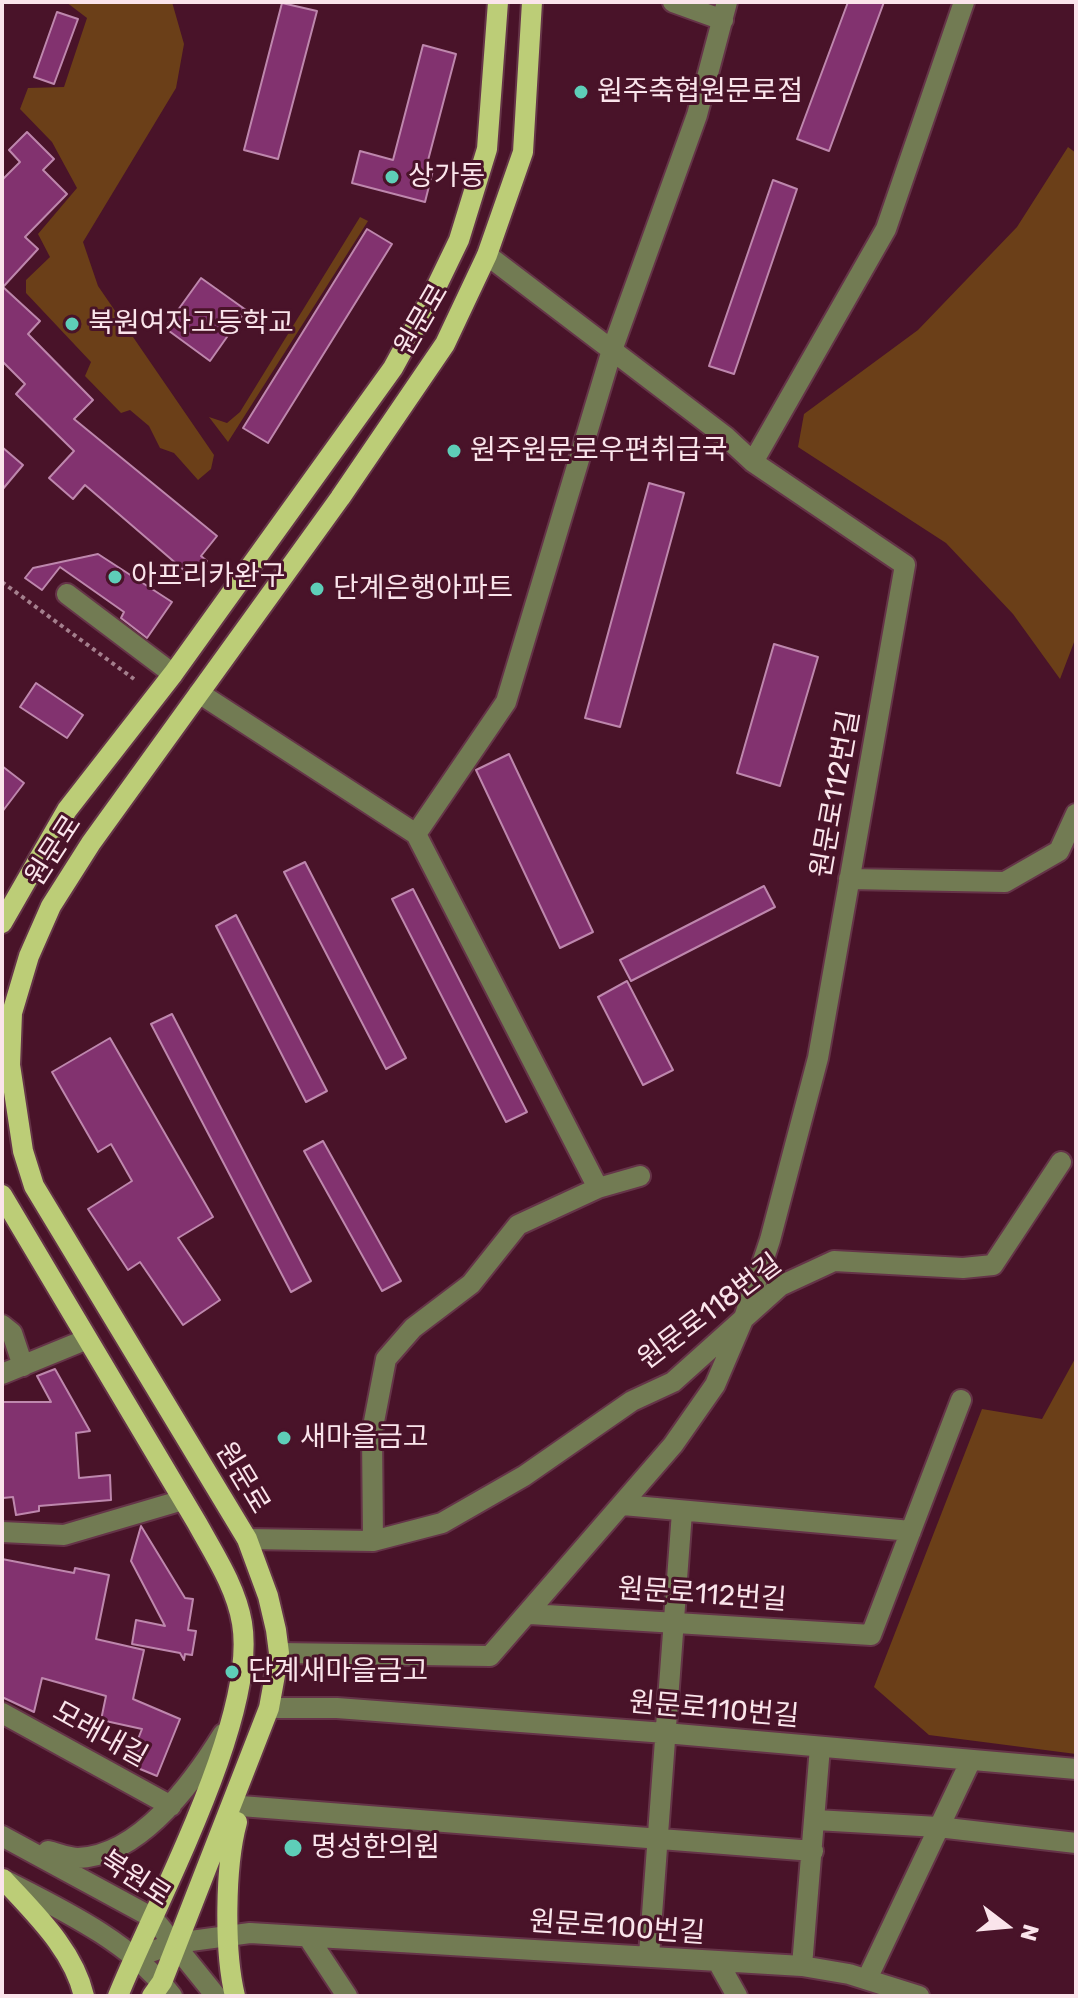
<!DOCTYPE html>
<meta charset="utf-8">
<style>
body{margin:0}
#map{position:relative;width:1078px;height:1998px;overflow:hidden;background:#491329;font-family:Rubik,sans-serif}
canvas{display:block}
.frame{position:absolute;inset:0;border:4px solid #fae4eb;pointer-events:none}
.north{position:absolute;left:966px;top:1886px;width:80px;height:80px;-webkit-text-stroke:6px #491329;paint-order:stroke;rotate:106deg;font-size:22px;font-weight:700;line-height:32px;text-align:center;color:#fae4eb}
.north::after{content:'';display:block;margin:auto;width:28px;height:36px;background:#fae4eb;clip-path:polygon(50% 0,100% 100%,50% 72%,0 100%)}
</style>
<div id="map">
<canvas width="1078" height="1998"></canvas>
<div class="frame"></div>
<div class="north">N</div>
</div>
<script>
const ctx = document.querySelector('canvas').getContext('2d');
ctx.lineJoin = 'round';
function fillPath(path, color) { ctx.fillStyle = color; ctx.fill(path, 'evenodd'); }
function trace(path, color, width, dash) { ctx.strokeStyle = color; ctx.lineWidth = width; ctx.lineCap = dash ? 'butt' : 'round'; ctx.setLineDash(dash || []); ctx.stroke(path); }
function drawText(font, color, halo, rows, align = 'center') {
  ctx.font = font + ' Rubik,"Noto Sans KR",sans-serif'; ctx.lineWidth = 6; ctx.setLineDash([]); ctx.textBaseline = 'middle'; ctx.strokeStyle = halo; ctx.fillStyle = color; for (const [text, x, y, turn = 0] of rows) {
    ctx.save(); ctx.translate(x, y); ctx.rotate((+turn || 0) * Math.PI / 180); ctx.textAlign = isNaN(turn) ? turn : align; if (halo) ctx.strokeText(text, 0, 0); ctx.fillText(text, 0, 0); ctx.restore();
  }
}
fillPath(new Path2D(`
 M 66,2 L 172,2 L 184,44 L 176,88 L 83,242 L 98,286 L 214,455 L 211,469 L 198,480 L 174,453 L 160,448 L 149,426 L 130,410 L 121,413 L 85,376 L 91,362 L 26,293 L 26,280 L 50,257 L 38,234 L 77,188 L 52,142 L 20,109 L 28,88 L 64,87 L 87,18 Z
 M 1068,147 L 1076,153 L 1076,637 L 1060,679 L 1013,614 L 946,543 L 798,447 L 804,414 L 918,330 L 1017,227 Z
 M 360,217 L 368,221 L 228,442 L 209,417 L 227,423 L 240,412 Z
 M 1076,1357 L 1076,1754 L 929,1735 L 874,1687 L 982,1409 L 1042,1419 Z`), '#6b3f18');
const building = new Path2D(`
 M 848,2 L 884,2 L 829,151 L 797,139 Z
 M 282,3 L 317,11 L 278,159 L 244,150 Z
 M 57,12 L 78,19 L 54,84 L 34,77 Z
 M 423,45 L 456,54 L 426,168 L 433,170 L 425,202 L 352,183 L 360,151 L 393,160 Z
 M 27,132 L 54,159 L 43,170 L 67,194 L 25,237 L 38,249 L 3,287 L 40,321 L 28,334 L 93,400 L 74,419 L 217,536 L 201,556 L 207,561 L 193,578 L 85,485 L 73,499 L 49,478 L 74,451 L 16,394 L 25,384 L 2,361 L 2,180 L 20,162 L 9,150 Z
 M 773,180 L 797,189 L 734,374 L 709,366 Z
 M 367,229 L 392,244 L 268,443 L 243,428 Z
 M 201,278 L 246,310 L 210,361 L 165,328 Z
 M 2,447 L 23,465 L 2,490 Z
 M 649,483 L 684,493 L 620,727 L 585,718 Z
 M 98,554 L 172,602 L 147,638 L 121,618 L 124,612 L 60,567 L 42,590 L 25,578 L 33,568 Z
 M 774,644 L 818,657 L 780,786 L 737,773 Z
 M 36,683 L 83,715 L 67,738 L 20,707 Z
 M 509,754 L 593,932 L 560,948 L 476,770 Z
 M 2,766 L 24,783 L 2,812 Z
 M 305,862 L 406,1058 L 386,1069 L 284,872 Z
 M 764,886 L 775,907 L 631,981 L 620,960 Z
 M 413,889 L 527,1112 L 506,1122 L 392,899 Z
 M 236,915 L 327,1091 L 306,1102 L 216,926 Z
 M 627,981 L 673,1070 L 643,1085 L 598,997 Z
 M 172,1014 L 311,1281 L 291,1292 L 151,1024 Z
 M 110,1038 L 213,1217 L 178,1238 L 220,1300 L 183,1325 L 140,1262 L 128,1270 L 88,1209 L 132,1181 L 111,1144 L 98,1152 L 52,1072 Z
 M 323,1141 L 401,1281 L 382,1291 L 304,1151 Z
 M 55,1369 L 90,1431 L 76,1433 L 79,1478 L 110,1475 L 111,1500 L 39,1506 L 39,1511 L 16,1515 L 13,1497 L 3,1498 L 2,1489 L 2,1402 L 51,1402 L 37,1376 Z
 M 141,1526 L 185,1598 L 193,1599 L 188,1630 L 196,1631 L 192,1655 L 185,1654 L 184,1660 L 180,1653 L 132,1644 L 136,1620 L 165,1626 L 131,1561 Z
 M 2,1559 L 74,1573 L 75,1568 L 109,1575 L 96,1639 L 144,1650 L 133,1699 L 180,1719 L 157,1776 L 128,1764 L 142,1729 L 101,1720 L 106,1696 L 42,1678 L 34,1712 L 2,1697 Z`);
fillPath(building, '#82326f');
trace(building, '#be87ad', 2);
const minor = new Path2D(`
 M 673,2 L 723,20
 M 753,462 L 886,229 L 964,2
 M 67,594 L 173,674
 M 199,693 L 416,834 L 598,1188
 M 416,834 L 506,702 L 612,350 L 697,115 L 727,2
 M 849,879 L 1005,882 L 1059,851 L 1076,814
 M 2,1325 L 12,1333 L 23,1366
 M 2,1374 L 85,1340
 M 623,1505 L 911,1531
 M 2,1532 L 64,1535 L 183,1500
 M 247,1539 L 373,1541 L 442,1523 L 524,1476 L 632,1401 L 673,1382 L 780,1286 L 834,1261 L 963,1268 L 993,1265 L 1061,1162
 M 373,1541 L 372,1432 L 386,1359 L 413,1328 L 471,1284 L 518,1225 L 598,1188 L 640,1176
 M 530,1614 L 871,1635 L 961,1400
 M 279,1653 L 490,1656 L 673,1445 L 715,1385 L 745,1315 L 770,1240 L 818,1058 L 905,565 L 753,462 L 726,437 L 487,255
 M 269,1708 L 337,1708 L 665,1733 L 1076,1769
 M 2,1713 L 171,1806
 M 241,1806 L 813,1851
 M 816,1820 L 938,1827 L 1076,1843
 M 2,1836 L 153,1918 L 216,1996
 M 48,1851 C 57,1853 69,1858 78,1858 C 140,1856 194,1781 223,1734
 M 6,1881 C 63,1910 132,1943 172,1996
 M 308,1937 L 347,1996
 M 649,1955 L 682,1512
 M 133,1958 L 176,1943 L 250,1933 L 802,1966 L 849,1974 L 919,1996
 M 718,1962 L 737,1996
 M 802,1966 L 820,1747
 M 867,1979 L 971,1760`);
const major = new Path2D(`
 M 2,923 L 67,810 L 173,674 L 393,368 L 429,302 L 459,240 L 487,149 L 498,2
 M 2,1195 L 197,1523 C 214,1554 236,1587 242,1623 C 258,1717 155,1904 118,1996
 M 3,1879 C 34,1913 73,1949 84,1996
 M 152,1996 L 162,1982 L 269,1708 L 279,1653 L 276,1630 L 268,1596 L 247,1539 L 34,1186 L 23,1151 L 10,1065 L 12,1013 L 29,956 L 51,906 L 91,843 L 340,498 L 445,344 L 487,255 L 523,152 L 532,2
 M 235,1996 C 224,1951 225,1866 237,1822`);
trace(minor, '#653448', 24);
trace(major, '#653448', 24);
trace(new Path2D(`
 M 2,582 L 134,679`), '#a47f8d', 4, [4, 4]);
trace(minor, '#727b53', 20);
trace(major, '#bccd77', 20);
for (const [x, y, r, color] of [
 [581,92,8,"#5eceb8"],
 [392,177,8,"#5eceb8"],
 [72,324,8,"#5eceb8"],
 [454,451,8,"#5eceb8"],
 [115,577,8,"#5eceb8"],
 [317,589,8,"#5eceb8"],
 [284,1438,8,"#5eceb8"],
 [232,1672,8,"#5eceb8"],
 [293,1848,10,"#5eceb8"]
]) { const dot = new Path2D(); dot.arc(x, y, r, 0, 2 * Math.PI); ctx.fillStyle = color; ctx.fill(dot); trace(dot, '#491329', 3); }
drawText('28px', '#fae4eb', '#491329', [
 ["원주축협원문로점",597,92],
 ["상가동",408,177],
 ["북원여자고등학교",88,324],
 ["원주원문로우편취급국",470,451],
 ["아프리카완구",131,577],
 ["단계은행아파트",333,589],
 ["새마을금고",300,1438],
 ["단계새마을금고",248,1672],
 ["명성한의원",311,1848]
], 'left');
drawText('28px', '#fae4eb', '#491329', [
 ["원문로",422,320,-60],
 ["원문로112번길",836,794,-80],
 ["원문로",54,851,-57],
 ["원문로118번길",710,1312,-37],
 ["원문로",242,1478,59],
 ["원문로112번길",702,1595,4],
 ["원문로110번길",714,1710,5],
 ["모래내길",100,1735,29],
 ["북원로",135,1879,33],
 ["원문로100번길",617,1928,4]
]);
</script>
